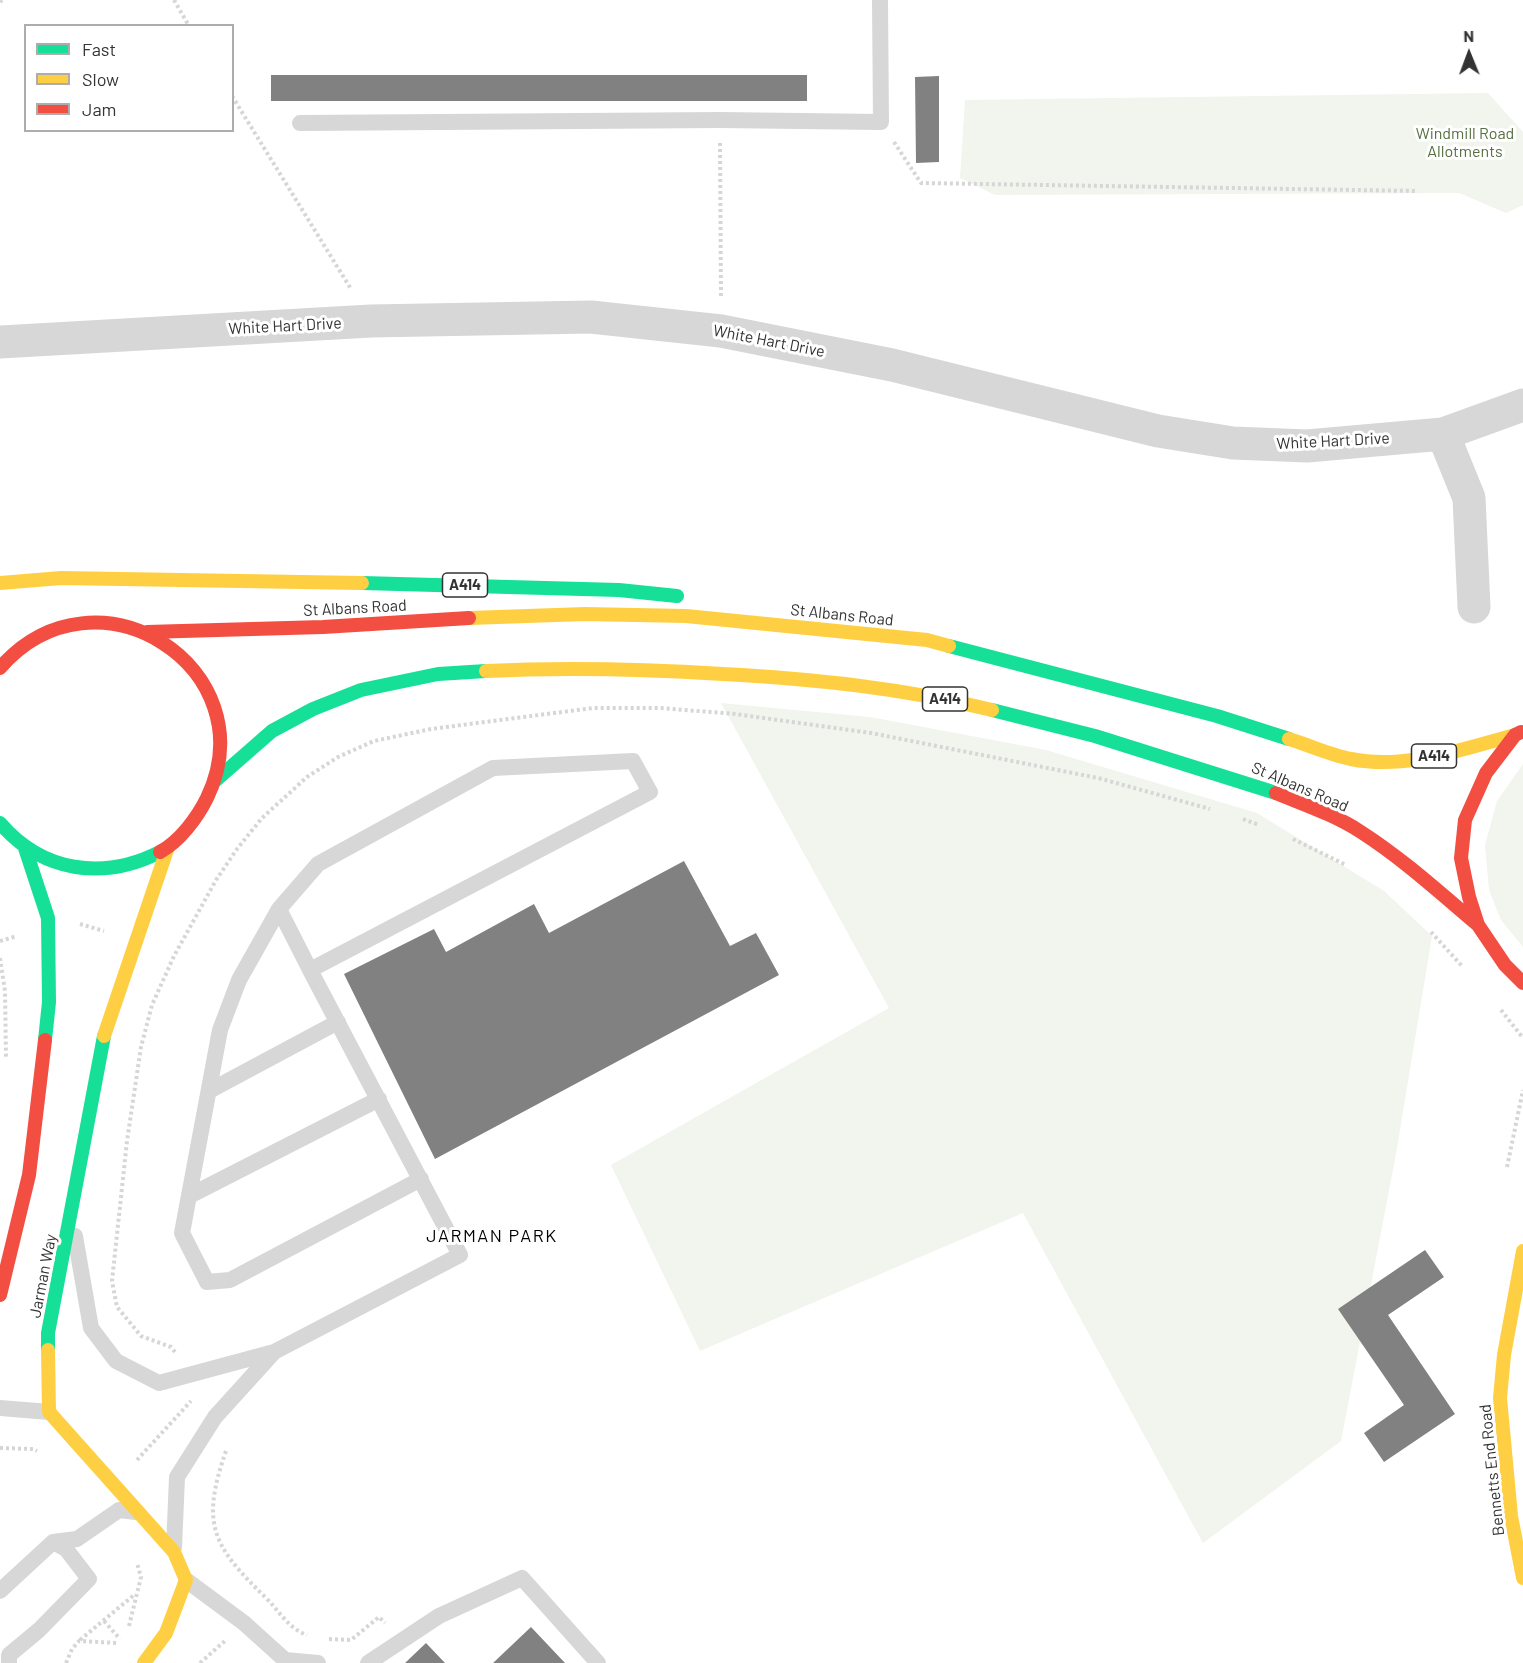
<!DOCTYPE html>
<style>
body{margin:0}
#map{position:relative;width:1523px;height:1663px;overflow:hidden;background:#fff;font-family:Barlow,sans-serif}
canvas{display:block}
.legend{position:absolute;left:24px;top:24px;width:210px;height:108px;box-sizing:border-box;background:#fff;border:2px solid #adadad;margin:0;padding:8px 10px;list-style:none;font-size:18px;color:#333}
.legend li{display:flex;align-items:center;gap:12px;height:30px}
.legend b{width:30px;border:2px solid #adadad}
.north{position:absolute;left:1439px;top:24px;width:60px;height:60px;-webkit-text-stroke:4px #fff;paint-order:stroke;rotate:359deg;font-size:16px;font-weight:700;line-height:24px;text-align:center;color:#333}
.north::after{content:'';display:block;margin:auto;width:21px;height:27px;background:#333;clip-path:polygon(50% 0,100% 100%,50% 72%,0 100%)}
</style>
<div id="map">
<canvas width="1523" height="1663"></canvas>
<ul class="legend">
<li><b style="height:8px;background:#16e098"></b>Fast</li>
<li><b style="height:8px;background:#ffcf43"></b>Slow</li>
<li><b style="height:8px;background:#f24e42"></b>Jam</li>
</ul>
<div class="north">N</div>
</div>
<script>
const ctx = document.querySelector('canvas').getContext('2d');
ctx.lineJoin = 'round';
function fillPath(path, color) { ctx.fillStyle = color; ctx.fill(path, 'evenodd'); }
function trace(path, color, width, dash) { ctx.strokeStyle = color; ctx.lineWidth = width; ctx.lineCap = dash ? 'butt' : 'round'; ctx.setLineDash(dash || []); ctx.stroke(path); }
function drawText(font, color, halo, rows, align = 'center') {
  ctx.font = font + ' Barlow,sans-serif'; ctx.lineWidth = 6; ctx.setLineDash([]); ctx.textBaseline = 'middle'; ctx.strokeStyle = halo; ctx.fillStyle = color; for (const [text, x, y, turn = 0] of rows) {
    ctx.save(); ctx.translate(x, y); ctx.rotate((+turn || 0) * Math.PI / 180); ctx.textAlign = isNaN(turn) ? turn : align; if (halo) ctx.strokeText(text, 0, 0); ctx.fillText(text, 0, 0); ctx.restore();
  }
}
fillPath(new Path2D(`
 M 1488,93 L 1523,132 L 1523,205 L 1506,213 L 1459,193 L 995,195 L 960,178 L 965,100 Z
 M 721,703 L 870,717 L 1046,750 L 1257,813 L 1384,891 L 1432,936 L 1396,1154 L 1341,1441 L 1203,1543 L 1023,1213 L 700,1351 L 611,1165 L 889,1008 Z
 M 1523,764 L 1523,947 L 1501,920 L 1489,890 L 1485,845 L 1497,801 Z`), '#f1f5ed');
fillPath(new Path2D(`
 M 271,75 L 807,75 L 807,101 L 271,101 Z
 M 939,76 L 939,162 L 916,163 L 915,77 Z
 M 684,861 L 730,946 L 756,933 L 779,975 L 435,1159 L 344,974 L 434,929 L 446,952 L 534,904 L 549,933 Z
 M 1425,1250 L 1444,1277 L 1388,1315 L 1455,1414 L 1384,1462 L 1364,1433 L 1404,1405 L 1338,1309 Z
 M 531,1627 L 565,1663 L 493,1663 Z
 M 426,1643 L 445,1663 L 405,1663 Z`), '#818181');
trace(new Path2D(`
 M 174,0 L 189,26
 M 0,2 L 2,0
 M 232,96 L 351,289
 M 894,142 L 921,183 L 1417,191
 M 720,143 L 721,298
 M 1243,819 L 1259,825
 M 1293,839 L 1346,865
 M 80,924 L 104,931
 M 1431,932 L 1462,966
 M 0,941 L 17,936
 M 0,958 L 5,991 L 6,1058
 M 1501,1010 L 1523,1038
 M 1507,1167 L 1523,1090
 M 175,1352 L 171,1347 L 141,1336 L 117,1307 L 112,1281 L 127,1141 L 141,1047 L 152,1005 L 174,956 L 216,880 L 237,849 L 262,818 L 307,777 L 338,757 L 374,741 L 431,729 L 593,708 L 661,708 L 735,714 L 871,733 L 1098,778 L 1210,809
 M 0,1448 L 33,1449 L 37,1451
 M 226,1451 C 200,1525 213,1546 266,1598 C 280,1612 288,1628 307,1635
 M 137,1460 L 191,1401
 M 104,1621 L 120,1639
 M 129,1626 L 141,1577 L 137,1563
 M 329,1639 L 351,1640 L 379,1617 L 385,1623
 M 80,1640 L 134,1595
 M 66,1663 L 72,1649 L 79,1641 L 118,1643
 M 200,1663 L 226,1640`), '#d6d6d6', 4, [3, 3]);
trace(new Path2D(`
 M 300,123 L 720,120 L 881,122 L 880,0
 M 279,909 L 310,970
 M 209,1091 L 338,1022
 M 189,1196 L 379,1099
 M 75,1236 L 91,1328 L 116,1361 L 159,1383 L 274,1352 L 460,1255 L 310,970 L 650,792 L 633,761 L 493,768 L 318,864 L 279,909 L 239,980 L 220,1030 L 182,1233 L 207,1282 L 230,1280 L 421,1179
 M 0,1408 L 49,1412
 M 174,1548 L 177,1477 L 215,1417 L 274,1352
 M 186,1580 L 244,1623 L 285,1660 L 318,1663
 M 0,1591 L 53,1542 L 77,1539 L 119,1510 L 136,1512
 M 9,1663 L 9,1655 L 39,1630 L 89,1579 L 66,1549 L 53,1542
 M 368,1663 L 439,1616 L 522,1578 L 598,1663`), '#d7d7d7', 16);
trace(new Path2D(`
 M 0,342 L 371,321 L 591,317 L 721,331 L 892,365 L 1158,431 L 1233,443 L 1307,446 L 1443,434 L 1523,405
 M 1443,434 L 1469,498 L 1474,607`), '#d7d7d7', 33);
trace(new Path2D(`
 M 362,583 L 619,590 L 677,596
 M 949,646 L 1217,716 L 1289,739
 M 992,710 L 1095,736 L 1276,793
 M 216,780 L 272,731 L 313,709 L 361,690 L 438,674 L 486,671
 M 0,823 C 42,872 103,881 160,852
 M 25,848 L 48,918 L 49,1002 L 45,1040
 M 48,1350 L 48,1333 L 104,1036`), '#16e098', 14);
trace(new Path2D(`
 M 0,583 L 61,578 L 362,583
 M 469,618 L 585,614 L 686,616 L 927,640 L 949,646
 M 486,671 C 565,667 644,669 723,674 C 814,679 903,688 992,710
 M 1289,739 C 1309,745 1330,755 1351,759 C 1406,770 1462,749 1515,735
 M 104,1036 L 168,847
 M 1523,1251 L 1504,1355 L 1500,1398 L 1511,1516 L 1523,1578
 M 48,1350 L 49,1412 L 174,1552 L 186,1580 L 166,1633 L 144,1663`), '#ffcf43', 14);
trace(new Path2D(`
 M 147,632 L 323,627 L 469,618
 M 0,668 C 96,557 269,669 207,798 C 197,818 180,841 160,852
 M 1521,732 L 1515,735 L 1486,773 L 1465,820 L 1461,858 L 1469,897 L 1478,925 L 1505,965 L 1523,983
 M 1276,793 C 1305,805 1335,815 1361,832 C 1403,859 1440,893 1478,925
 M 0,1295 L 29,1175 L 45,1040`), '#f24e42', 14);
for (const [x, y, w] of [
 [465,585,45],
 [945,699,45],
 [1434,756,45]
]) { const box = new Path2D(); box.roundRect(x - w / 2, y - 12, w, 24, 4.5); ctx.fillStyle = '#fff'; ctx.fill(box); trace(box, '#333', 1.5); }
drawText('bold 15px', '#333', null, [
 ["A414",465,585],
 ["A414",945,699],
 ["A414",1434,756]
]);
drawText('16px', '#56703f', '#fff', [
 ["Windmill Road",1465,134],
 ["Allotments",1465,152]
]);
drawText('16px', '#333', '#fff', [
 ["White Hart Drive",285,326,-3],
 ["White Hart Drive",769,341,11],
 ["White Hart Drive",1333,441,-3],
 ["St Albans Road",355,608,-3],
 ["St Albans Road",842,615,6],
 ["St Albans Road",1300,787,23],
 ["Jarman Way",43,1276,-79],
 ["Bennetts End Road",1492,1470,-96]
]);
ctx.letterSpacing = '1.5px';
drawText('18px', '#000', '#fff', [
 ["JARMAN PARK",492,1236]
]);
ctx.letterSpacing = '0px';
</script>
